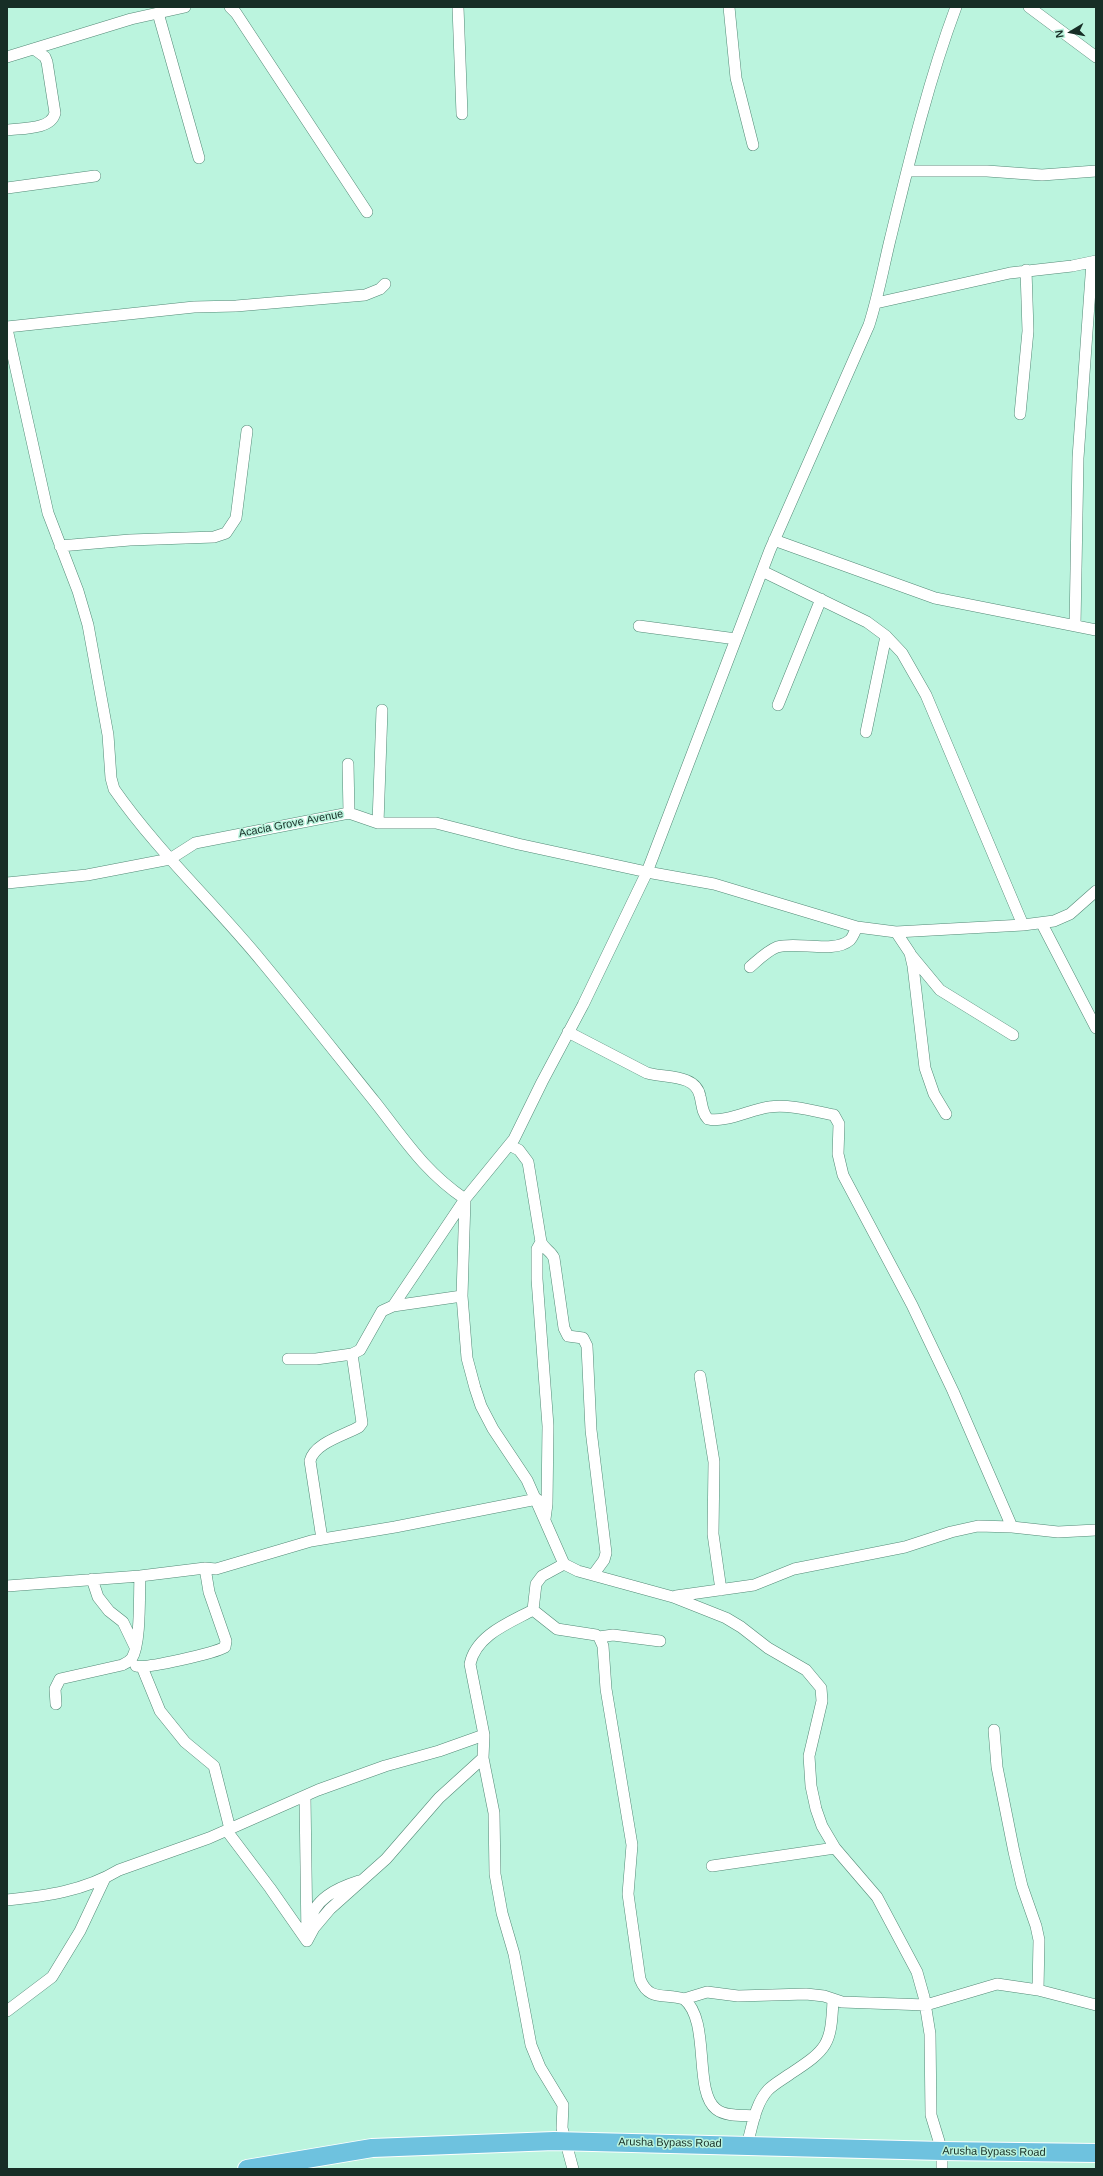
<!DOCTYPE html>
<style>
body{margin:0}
#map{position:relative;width:1103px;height:2176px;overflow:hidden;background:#bbf4de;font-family:Helvetica,sans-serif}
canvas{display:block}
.frame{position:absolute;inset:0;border:8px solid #172e26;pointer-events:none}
.north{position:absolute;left:1051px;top:12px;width:40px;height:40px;-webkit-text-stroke:3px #bbf4de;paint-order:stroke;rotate:260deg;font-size:11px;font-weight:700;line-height:16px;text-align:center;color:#172e26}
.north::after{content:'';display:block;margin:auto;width:14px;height:18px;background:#172e26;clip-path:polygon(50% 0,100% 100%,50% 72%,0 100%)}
</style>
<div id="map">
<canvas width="1103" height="2176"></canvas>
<div class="frame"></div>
<div class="north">N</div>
</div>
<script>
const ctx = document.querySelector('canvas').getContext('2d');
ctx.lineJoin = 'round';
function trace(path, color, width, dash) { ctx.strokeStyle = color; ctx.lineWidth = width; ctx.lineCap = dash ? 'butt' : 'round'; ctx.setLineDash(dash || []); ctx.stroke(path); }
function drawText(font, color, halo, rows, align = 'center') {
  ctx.font = font + ' Helvetica,sans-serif'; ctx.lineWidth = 3; ctx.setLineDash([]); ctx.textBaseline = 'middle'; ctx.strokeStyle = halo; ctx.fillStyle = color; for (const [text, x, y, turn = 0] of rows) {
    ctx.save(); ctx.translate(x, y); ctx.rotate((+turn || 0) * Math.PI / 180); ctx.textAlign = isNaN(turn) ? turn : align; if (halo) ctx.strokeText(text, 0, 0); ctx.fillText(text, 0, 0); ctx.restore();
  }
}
const minor = new Path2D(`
 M 230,7 L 236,13 L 367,212
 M 458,7 L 462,114
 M 729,7 L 736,78 L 753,145
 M 1029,7 L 1096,57
 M 158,13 L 199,158
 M 7,57 L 131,19 L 185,7
 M 7,130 C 22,128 51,130 55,113 L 47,62 L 45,57 L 34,49
 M 908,171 L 987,171 L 1042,175 L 1096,171
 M 7,188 L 95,176
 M 876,303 L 1010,273 L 1072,266 L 1096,261
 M 7,327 L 194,307 L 236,306 L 365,295 L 380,289 L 385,284
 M 7,329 L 48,513 L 78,591 L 88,625 L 108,735 L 111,778 L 114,789 C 158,852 215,904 263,963 C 301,1009 338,1056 375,1102 C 405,1140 424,1171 465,1199 L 393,1306
 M 1020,414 L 1028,331 L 1026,270
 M 774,540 L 935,598 L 1096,630
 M 60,546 L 130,540 L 214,537 L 226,533 L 236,518 L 247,431
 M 762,571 L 867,622 L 886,636 L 902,653 L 926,695 L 1023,925
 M 639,626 L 736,639
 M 1075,626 L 1078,458 L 1092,262
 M 778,705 L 821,599
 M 866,732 L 886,636
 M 348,764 L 349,813
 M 378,823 L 382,710
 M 7,883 L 87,875 L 170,859 L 195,843 L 349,813 L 378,823 L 436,823 L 518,844 L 647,872 L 714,884 L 857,927 L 896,932 L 1023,925 L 1054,921 L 1070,914 L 1096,891
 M 1042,924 L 1096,1028
 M 896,932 L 910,953 L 913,966 L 925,1068 L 934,1094 L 946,1114
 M 911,955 L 940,990 L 1013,1035
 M 750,967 C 758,960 767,951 777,947 C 797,941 834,954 850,940 C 853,937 855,931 857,927
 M 568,1032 L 647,1073 C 665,1078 696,1074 700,1096 C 702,1104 702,1113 708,1119 C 725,1123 752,1109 769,1107 C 790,1104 814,1111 834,1115 L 839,1124 L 838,1154 L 843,1175 L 912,1305 L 953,1391 L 1012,1527
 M 509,1145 L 519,1150 L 528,1162 L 541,1242 C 544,1249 551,1251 554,1258 L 564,1328 L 568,1336 L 583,1338 L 587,1346 L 591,1430 L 606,1553 L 604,1560 L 593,1575
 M 541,1242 L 537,1249 L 537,1279 L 548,1426 L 547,1504 L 545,1519
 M 288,1359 L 316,1359 L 352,1354 L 360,1350 L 382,1311 L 393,1306 L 462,1296
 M 700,1376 L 714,1462 L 713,1534 L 721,1590
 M 322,1539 L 310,1461 C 314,1443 345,1435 359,1427 L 362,1423 L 352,1354
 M 564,1564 L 542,1576 L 536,1584 L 533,1610 C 509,1623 476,1635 470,1664 L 484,1735 L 483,1758 L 494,1813 L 495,1874 L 502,1913 L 514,1954 L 531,2045 L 540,2067 L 563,2105 L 562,2128 L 573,2169
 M 92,1579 L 98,1597 L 109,1611 L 123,1622 L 135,1647
 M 7,1586 L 140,1576 L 205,1568 L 216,1569 L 311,1541 L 395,1527 L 537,1499
 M 676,1596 L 754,1585 L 794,1569 L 905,1547 L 951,1532 L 978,1526 L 1012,1527 L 1058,1532 L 1096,1530
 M 533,1610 L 557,1629 L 596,1635 L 599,1637 L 603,1646 L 606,1689 L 632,1845 L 628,1894 L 640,1979 C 649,2002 665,1993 684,1999 C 711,2021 693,2091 716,2109 C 726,2117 744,2115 755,2116
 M 599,1637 L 613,1635 L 660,1641
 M 136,1666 C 146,1669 215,1653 225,1647 L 226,1641 L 209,1592 L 205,1568
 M 142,1667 L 160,1711 L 185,1742 L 214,1766 L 230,1829
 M 56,1704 L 55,1689 L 60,1679 L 122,1665 C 126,1663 129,1662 132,1658 C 141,1643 139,1595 140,1576
 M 994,1730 L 997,1767 L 1014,1852 L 1022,1886 L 1036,1926 L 1039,1940 L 1038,1990
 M 305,1796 L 307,1939
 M 227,1831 L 270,1888 L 307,1941
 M 712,1866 L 835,1848
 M 7,1900 C 46,1896 84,1891 119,1870 L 209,1838 L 318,1790 L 385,1766 L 439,1751 L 484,1735
 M 309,1925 C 313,1899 337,1888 359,1881
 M 307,1941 L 314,1928 L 330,1909 L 386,1859 L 439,1798 L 483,1758
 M 684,1999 L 707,1992 L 738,1996 L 806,1994 L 824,1996 L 842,2002 L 926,2005 L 997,1984 L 1038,1990 L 1096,2005
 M 7,2011 L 52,1977 L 80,1931 L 105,1878
 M 747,2145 C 752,2128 755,2104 768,2090 C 774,2084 783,2079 790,2074 C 828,2049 831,2045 833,2000
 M 942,2169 L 942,2151 L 931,2115 L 930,2034 L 924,1997 L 917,1972 L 877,1897 L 835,1848 L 822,1826 L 816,1809 L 811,1786 L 809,1756 L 822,1701 L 821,1688 L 806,1670 L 768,1648 L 741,1627 L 726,1618 L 673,1597 L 578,1571 L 564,1564 L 527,1480 L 493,1429 L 481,1406 L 475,1388 L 467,1358 L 462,1296 L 465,1199 L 514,1139 L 542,1082 L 583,1005 L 647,872 L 770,550 L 869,325 C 878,297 883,269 890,240 C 909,162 928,82 956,7`);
const primary = new Path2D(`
 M 247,2169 L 372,2148 L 554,2141 L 942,2151 L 1096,2153`);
trace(minor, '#538976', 12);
trace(primary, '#fff', 20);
trace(minor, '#fff', 11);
trace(primary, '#6ec2df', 18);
drawText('11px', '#172e26', '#bbf4de', [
 ["Acacia Grove Avenue",291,824,-11],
 ["Arusha Bypass Road",670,2143,1],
 ["Arusha Bypass Road",994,2152,1]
]);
</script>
